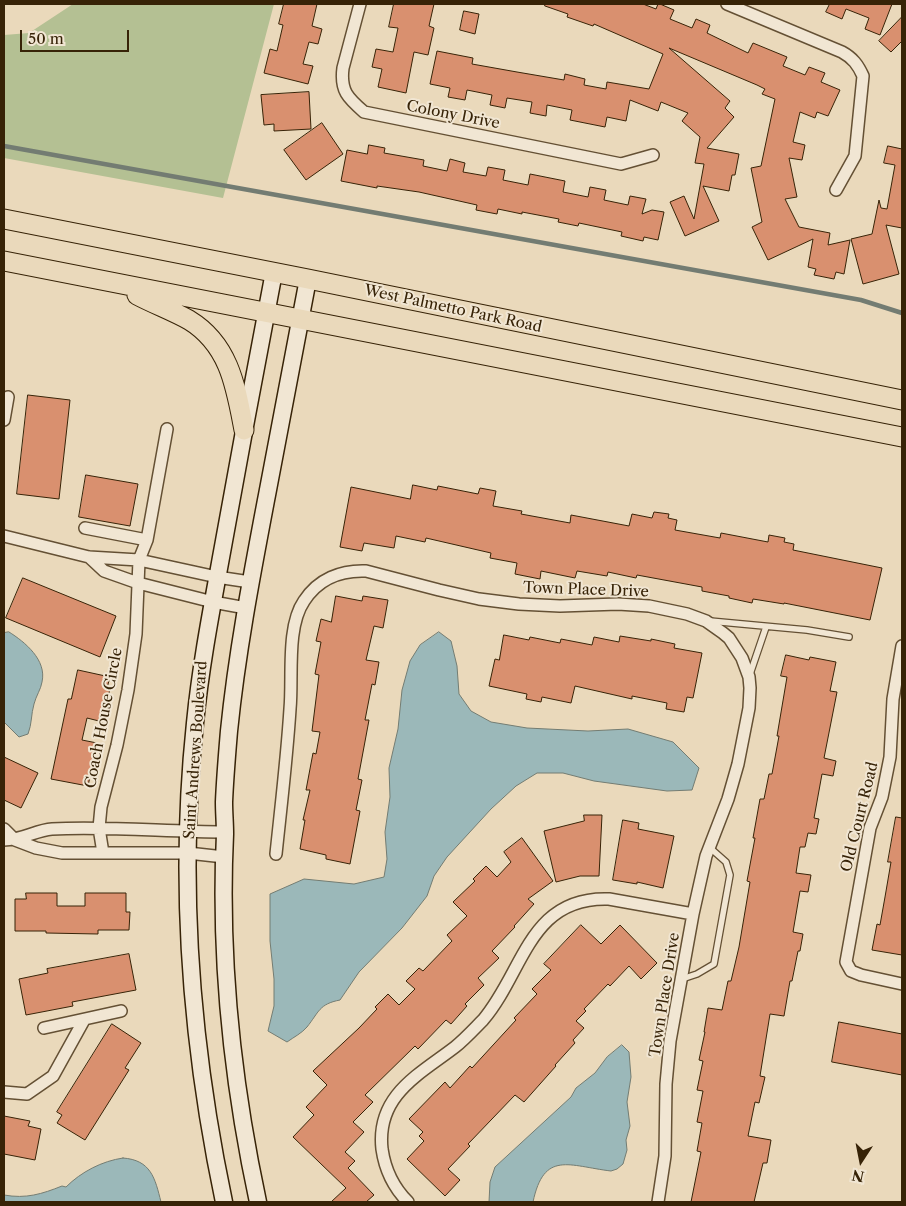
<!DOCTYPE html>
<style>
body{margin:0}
#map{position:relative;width:906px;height:1206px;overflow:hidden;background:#ead9bb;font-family:"Libre Caslon Text",serif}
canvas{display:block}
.frame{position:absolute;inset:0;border:5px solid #372307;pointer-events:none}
.north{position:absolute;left:836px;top:1136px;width:50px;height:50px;-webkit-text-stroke:4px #f1e6d3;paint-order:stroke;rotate:191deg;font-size:14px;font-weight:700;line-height:20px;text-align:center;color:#372307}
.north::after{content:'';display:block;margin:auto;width:18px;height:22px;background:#372307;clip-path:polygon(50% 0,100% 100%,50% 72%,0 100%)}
.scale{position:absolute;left:20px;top:30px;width:109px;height:22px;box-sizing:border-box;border:2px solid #372307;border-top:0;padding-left:6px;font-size:15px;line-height:18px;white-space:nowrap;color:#372307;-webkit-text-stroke:4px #f1e6d3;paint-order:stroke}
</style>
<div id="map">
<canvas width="906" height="1206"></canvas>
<div class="frame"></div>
<div class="north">N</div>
<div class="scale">50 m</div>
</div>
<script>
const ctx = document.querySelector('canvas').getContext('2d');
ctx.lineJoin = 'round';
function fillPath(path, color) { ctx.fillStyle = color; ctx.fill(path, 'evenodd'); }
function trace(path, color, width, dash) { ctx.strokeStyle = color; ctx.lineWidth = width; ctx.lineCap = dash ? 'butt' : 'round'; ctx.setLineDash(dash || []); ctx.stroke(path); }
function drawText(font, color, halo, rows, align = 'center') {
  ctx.font = font + ' "Libre Caslon Text",serif'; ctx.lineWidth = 4; ctx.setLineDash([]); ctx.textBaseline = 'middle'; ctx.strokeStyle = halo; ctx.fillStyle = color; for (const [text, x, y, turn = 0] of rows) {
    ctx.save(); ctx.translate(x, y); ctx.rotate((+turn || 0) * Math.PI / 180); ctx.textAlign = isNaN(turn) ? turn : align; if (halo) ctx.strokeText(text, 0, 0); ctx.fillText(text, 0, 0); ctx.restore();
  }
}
fillPath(new Path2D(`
 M 73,4 L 274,4 L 223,198 L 4,158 L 4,35 L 29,33 Z`), '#b4c093');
const water = new Path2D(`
 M 9,632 C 25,642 47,660 42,682 C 41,689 36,696 34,704 C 31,714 32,724 28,734 L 19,737 L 4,722 L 4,633 Z
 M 439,632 L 451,641 L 457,666 L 459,694 L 471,711 L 491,722 L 527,728 L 588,731 L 628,729 L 673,742 L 699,768 L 692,790 L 667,791 L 594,781 L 563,773 L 537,773 L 516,786 L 491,809 L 447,857 L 434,876 L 427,896 L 402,928 L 359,972 L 340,1000 C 319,1004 319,1012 307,1027 C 302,1033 294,1037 287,1042 L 268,1031 L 274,1006 L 274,979 L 270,941 L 270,894 L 304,879 L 354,884 L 384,877 L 387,859 L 385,832 L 390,797 L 389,768 L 398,729 L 402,690 L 410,661 L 420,645 Z
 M 622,1045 L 629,1052 L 631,1077 L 627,1102 L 630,1126 L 626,1140 L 627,1150 L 623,1164 L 617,1169 L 611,1171 C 569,1166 544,1150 533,1202 L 489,1202 L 490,1182 L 495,1167 L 571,1097 L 576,1088 L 595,1073 L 607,1057 Z
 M 123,1158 C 151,1160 155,1178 161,1202 L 4,1202 L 4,1195 C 26,1199 42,1194 62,1186 L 66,1187 C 81,1172 102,1161 123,1158 Z`);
fillPath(water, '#9bb8b9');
trace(water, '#737c72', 1);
trace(new Path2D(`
 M 4,146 L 861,300 L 902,313`), '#737c72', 4.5);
const building = new Path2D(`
 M 284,4 L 317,4 L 312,26 L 322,29 L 318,44 L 309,42 L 303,64 L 313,66 L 308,84 L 264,73 L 270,49 L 277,51 L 283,25 L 279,24 Z
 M 394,4 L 434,4 L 429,26 L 434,28 L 428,55 L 414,52 L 406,93 L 378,87 L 382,69 L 372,67 L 376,49 L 393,52 L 398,28 L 389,27 Z
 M 545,4 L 643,4 L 656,9 L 658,4 L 660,4 L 674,10 L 670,19 L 692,28 L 696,19 L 710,25 L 707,33 L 748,53 L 753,43 L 787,57 L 783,66 L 805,75 L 809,67 L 825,73 L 821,82 L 840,90 L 828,116 L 817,112 L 815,118 L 800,112 L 793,142 L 805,145 L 802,160 L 789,158 L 797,197 L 785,199 L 799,227 L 830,233 L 828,245 L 850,240 L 844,274 L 836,272 L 834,279 L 814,275 L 816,269 L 808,267 L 813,239 L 768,260 L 752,227 L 762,222 L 751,168 L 761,166 L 775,99 L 762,94 L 765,89 L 757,85 L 669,48 L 730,101 L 725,108 L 734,117 L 707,148 L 739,154 L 735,175 L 732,175 L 729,191 L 703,186 L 719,221 L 685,236 L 670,202 L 684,196 L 694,219 L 704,164 L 695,163 L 700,137 L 682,121 L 688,113 L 661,102 L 658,111 L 630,100 L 626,121 L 607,117 L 605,127 L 570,120 L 572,110 L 547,105 L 546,116 L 530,113 L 532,102 L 507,98 L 505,108 L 490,105 L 492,95 L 467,90 L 465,100 L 448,97 L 450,88 L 430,84 L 437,51 L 473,58 L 472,64 L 517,72 L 564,80 L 565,74 L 585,79 L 584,85 L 606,89 L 607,82 L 649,89 L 663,54 L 594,24 L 593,26 L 567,17 L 568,14 L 545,6 Z
 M 830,4 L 892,4 L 880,35 L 865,29 L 869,18 L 846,9 L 842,19 L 826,12 Z
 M 464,11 L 479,14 L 475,34 L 460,30 Z
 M 902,17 L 902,41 L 891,52 L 879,41 Z
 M 309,92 L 311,129 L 274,131 L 274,124 L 264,125 L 261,95 Z
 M 322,123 L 343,154 L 306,180 L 284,150 Z
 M 369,145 L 385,148 L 384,153 L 424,160 L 423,166 L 447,171 L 450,159 L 465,163 L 463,172 L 486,176 L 488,167 L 505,170 L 503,180 L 528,185 L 530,174 L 565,181 L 563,192 L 588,197 L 590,187 L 606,190 L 604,200 L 628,205 L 630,196 L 646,199 L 642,214 L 652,210 L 664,212 L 658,240 L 644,237 L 643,241 L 621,236 L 622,232 L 579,223 L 578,226 L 558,222 L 559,219 L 522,212 L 522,214 L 498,209 L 497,214 L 476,210 L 477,205 L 419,192 L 377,186 L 377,188 L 341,181 L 347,150 L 367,154 Z
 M 888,146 L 902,149 L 902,228 L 886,225 L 899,274 L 863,284 L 851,239 L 872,234 L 879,200 L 881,208 L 887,209 L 895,165 L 884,163 Z
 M 28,395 L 70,400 L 59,499 L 17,494 Z
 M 86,475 L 138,484 L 130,526 L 79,517 Z
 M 413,485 L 437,490 L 438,486 L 478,494 L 480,488 L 496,491 L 493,506 L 522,511 L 521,514 L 570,523 L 571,515 L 629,526 L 632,514 L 652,518 L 654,512 L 669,514 L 668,518 L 677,520 L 675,530 L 720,538 L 721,533 L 768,542 L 769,535 L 785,538 L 784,542 L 794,544 L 793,550 L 882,568 L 870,620 L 784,603 L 784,604 L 753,599 L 752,603 L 729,598 L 729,596 L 702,591 L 702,587 L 637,575 L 636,578 L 608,572 L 607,576 L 577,571 L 575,578 L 541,571 L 540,579 L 515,574 L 517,563 L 490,558 L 491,553 L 426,538 L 425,542 L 396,536 L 394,548 L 364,543 L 362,551 L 340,547 L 351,487 L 410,499 Z
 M 23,578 L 116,616 L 100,657 L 6,618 Z
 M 336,596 L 362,601 L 363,596 L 388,600 L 383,628 L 374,626 L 366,660 L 379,662 L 375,685 L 372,684 L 365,720 L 369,720 L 358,779 L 362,780 L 356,810 L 360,811 L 350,864 L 326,859 L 326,855 L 300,849 L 305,820 L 303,820 L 310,790 L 306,790 L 313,753 L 316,754 L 320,732 L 312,731 L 319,675 L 315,674 L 321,642 L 316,641 L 321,619 L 331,622 Z
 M 504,635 L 529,640 L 530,637 L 560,643 L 561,639 L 592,645 L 594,637 L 619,642 L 620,636 L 651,641 L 651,639 L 675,644 L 674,648 L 702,653 L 693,698 L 687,697 L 684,712 L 666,709 L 667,703 L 632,696 L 632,699 L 575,686 L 571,703 L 542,697 L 541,702 L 526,699 L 527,694 L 489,686 L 495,659 L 499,660 Z
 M 786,655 L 809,660 L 810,657 L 836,662 L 830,691 L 837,692 L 824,758 L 836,761 L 833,776 L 822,774 L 814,818 L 819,819 L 816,834 L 808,833 L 805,847 L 800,847 L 796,873 L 811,875 L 808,892 L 800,891 L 793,932 L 803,934 L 800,951 L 798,951 L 792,981 L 790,981 L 784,1016 L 770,1014 L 760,1076 L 765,1077 L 759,1103 L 755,1102 L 748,1136 L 771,1140 L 767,1163 L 763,1163 L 754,1202 L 691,1202 L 701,1152 L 697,1151 L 702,1123 L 697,1122 L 703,1091 L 697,1090 L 703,1061 L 699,1060 L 705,1032 L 704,1032 L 708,1008 L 722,1010 L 728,981 L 731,981 L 739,947 L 750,882 L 747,881 L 755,838 L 753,838 L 760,799 L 764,799 L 769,774 L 772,774 L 779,736 L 777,736 L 787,677 L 781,676 Z
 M 78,670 L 110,677 L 107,688 L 110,688 L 103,722 L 87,718 L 82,740 L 97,743 L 88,786 L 51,779 L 68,699 L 71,699 Z
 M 4,757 L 38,773 L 21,808 L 4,800 Z
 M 584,815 L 602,815 L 599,876 L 580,876 L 556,882 L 544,831 L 584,821 Z
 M 896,817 L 902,818 L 902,955 L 872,950 L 877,924 L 880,925 L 885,897 L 891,862 L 888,862 Z
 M 623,820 L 639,823 L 638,829 L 674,836 L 663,888 L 637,882 L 637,884 L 613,880 Z
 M 522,838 L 553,881 L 528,899 L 534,904 L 514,926 L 515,927 L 492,951 L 499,958 L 478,978 L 484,985 L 465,1004 L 467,1006 L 451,1024 L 446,1020 L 418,1049 L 415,1046 L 365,1095 L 373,1102 L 353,1122 L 364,1132 L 345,1152 L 355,1161 L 348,1168 L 374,1195 L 366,1202 L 331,1202 L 346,1188 L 293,1137 L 314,1115 L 306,1107 L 327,1085 L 313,1071 L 359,1028 L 377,1009 L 375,1007 L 388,994 L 399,1005 L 415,989 L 406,981 L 419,968 L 423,971 L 452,941 L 447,935 L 467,916 L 453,902 L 475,881 L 473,879 L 486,866 L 497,877 L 511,862 L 504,852 Z
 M 26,893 L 57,893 L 57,906 L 85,906 L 85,893 L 126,893 L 126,912 L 130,912 L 129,930 L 98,930 L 98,934 L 46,933 L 46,931 L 15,931 L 15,899 L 26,899 Z
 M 581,925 L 601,944 L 620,925 L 657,963 L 641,979 L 629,966 L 610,986 L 608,984 L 584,1009 L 586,1011 L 576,1021 L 584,1028 L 573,1040 L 575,1043 L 555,1065 L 556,1066 L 524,1102 L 515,1095 L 468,1144 L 470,1146 L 448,1169 L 460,1180 L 445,1196 L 407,1159 L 424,1141 L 419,1136 L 423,1132 L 409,1119 L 445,1082 L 450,1088 L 470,1066 L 472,1068 L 516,1020 L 514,1018 L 537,994 L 532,989 L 551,970 L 544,964 Z
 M 129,954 L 136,990 L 72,1002 L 73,1006 L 26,1015 L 19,979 L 48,973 L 47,969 Z
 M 839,1022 L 902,1034 L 902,1075 L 832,1062 Z
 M 112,1024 L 141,1043 L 125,1068 L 129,1070 L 85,1140 L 57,1123 L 62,1115 L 57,1112 Z
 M 4,1116 L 30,1121 L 28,1126 L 41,1129 L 35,1160 L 4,1154 Z`);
fillPath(building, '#d9906f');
trace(building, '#372307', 1);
const lane = new Path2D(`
 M 710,621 L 807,630 L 849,637
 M 750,674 L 766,627
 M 682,979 L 697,974 L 714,964 L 730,875 L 726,862 L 709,847`);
const street = new Path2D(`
 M 360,4 L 343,68 C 340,91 348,98 364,112 L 621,164 L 653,155
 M 727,4 L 842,52 C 853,58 858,65 863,76 L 855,156 L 836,190
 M 4,420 L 8,397
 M 85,528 L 147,540
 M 4,536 L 89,557 L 139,560 L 217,577 L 250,582
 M 89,557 L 104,571 L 138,583 L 213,602 L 246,608
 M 902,646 L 893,699 L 890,757 L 882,797 L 870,828 L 846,962 L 851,971 L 861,975 L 902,984
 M 4,829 L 15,840 L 36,848 L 62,853 L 188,853 L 224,857
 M 4,840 C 23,840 36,830 52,829 C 110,826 167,832 225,832
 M 103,853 L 99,828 L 101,807 L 117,745 L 128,690 L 136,634 L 139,560 L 147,540 L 167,429
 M 276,854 C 281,806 287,757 290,709 C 293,678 286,627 304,601 C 318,579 341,570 366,571 L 439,590 L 479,599 L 519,604 L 560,606 L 618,604 L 649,606 L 687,614 L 706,621 L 723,633 L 729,638 L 742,658 L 749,677 L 750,688 L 749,708 L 738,764 L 728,799 L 706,856 L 693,914 L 670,1041 L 666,1084 L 665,1156 L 658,1202
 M 44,1028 L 121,1011
 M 4,1092 L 27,1094 L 53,1076 L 84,1020
 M 408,1202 C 393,1187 385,1170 382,1149 C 376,1095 420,1074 455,1047 C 465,1039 474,1029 483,1020 C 524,972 529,896 609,899 L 693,914`);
const secondary = new Path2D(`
 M 224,1202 C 191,1045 178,883 195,723 C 201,662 213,602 224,541 C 240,451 257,362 274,272
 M 258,1202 C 232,1081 219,958 225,834 C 225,823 224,813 224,802 C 225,778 227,755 229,731 C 237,652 252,574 267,495 C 281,423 295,351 308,279`);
const primary = new Path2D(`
 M 4,219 L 308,279 L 902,400
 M 4,261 L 902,437
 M 137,295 C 154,304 173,311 189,320 C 230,345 236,388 244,430`);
trace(lane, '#645034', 8);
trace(street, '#645034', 14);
trace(secondary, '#372307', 19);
trace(primary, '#372307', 21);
trace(lane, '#f1e6d3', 5.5);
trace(street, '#f1e6d3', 11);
trace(secondary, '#f1e6d3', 16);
trace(primary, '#ead9bb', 19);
drawText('15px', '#372307', '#f1e6d3', [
 ["Colony Drive",453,115,11],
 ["West Palmetto Park Road",453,309,12],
 ["Town Place Drive",586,590,2],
 ["Coach House Circle",104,718,-79],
 ["Saint Andrews Boulevard",196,750,-86],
 ["Old Court Road",860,817,-76],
 ["Town Place Drive",665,995,-81]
]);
</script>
